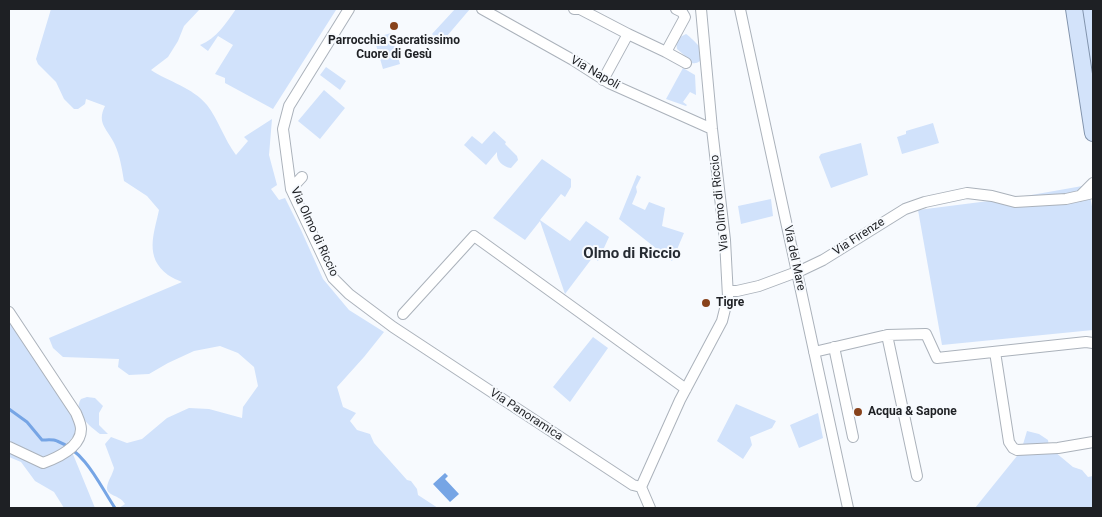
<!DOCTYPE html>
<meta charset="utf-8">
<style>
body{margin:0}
#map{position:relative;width:1102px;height:517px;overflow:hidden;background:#f7fafe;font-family:Roboto,sans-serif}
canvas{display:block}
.frame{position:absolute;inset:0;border:10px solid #1e2024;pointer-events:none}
</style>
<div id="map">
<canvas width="1102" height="517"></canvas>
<div class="frame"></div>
</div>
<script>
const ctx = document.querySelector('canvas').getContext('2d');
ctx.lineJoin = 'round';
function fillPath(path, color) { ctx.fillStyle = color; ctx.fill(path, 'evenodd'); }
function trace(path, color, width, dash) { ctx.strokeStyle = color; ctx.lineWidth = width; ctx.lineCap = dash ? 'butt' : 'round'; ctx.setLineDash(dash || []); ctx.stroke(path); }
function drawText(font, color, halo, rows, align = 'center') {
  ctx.font = font + ' Roboto,sans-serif'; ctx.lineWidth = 4; ctx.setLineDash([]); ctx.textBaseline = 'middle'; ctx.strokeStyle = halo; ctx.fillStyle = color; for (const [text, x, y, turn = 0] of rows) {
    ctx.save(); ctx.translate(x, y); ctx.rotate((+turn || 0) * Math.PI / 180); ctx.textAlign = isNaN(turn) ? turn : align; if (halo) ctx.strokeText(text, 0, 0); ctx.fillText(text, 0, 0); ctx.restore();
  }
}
fillPath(new Path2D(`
 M 51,9 L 200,9 L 184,26 L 178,41 L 168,57 L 151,70 C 169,82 192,87 207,105 C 218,119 224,139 236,155 L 248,141 L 244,137 L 272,119 L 269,155 L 277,185 L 271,189 L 279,200 L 285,198 L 301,230 L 323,279 L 349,310 L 384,332 L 364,357 L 337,387 L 343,407 L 356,413 L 350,421 L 357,430 L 370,434 L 374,443 L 407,480 L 411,481 L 417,489 L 418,495 L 438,508 L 119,508 L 125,504 C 120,495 107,496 107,488 C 107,482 113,474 114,468 L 105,444 L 111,437 L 127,443 L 142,439 L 167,418 L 189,408 L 209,409 L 242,418 L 243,407 L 258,386 L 254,367 L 238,353 L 220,346 L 194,351 L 168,363 L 149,374 L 129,375 L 118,367 L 119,359 L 63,357 L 53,348 L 49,338 L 182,282 C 178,280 172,278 168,275 C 144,257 154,234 159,210 L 147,196 L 124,181 C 122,169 120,156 115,145 C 108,129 96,124 105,106 L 86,99 L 85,104 L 78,109 L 74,109 L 64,99 L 56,82 L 38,64 L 36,59 Z
 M 236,9 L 336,10 L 273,109 L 225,83 L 225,78 L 215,74 L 233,45 L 218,36 L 208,51 L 200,45 C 216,39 227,22 236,9 Z
 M 455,9 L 470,9 L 441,43 L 432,34 Z
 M 1077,9 L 1093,9 L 1093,81 Z
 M 391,33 L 400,64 L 383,69 L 374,38 Z
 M 686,34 C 688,35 700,46 701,49 L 701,60 C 697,64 694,64 688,62 L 684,55 L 677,49 L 676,42 L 680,37 Z
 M 326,67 L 346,81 L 340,90 L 320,75 Z
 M 683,68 L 695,75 L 696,95 L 690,92 L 683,102 L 687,105 L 686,106 L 666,99 Z
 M 324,90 L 345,108 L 320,139 L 298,121 Z
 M 933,123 L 939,143 L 902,154 L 897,137 L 906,134 L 906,131 Z
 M 494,131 L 506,142 L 505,144 L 517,156 L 518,160 L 511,168 C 503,167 496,161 497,152 L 486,165 L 464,145 L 472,136 L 482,144 Z
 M 861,143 L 868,175 L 831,188 L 819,157 L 821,154 Z
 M 542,159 L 571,179 L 571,187 L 565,197 L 561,194 L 540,220 L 570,241 L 586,221 L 609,237 L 598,261 L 593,257 L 565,294 L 540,221 L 525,240 L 493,218 Z
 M 637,175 L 641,177 L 636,187 L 637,192 L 632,204 L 645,210 L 649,202 L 665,208 L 662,226 L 684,233 L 672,261 L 619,219 Z
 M 1088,185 L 1093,212 L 1093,330 L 942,345 L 918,210 L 1020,197 Z
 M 771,199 L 773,216 L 741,224 L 738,206 Z
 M 9,312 L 71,406 L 79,429 L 74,436 L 68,442 L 95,508 L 64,508 L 54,492 L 35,481 L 21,462 L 9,457 Z
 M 593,337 L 608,348 L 570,402 L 553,387 Z
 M 87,397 L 95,398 L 103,406 L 99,413 L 99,425 L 108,434 L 100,434 C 90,426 72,413 81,399 Z
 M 736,404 L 776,421 L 772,428 L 750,437 L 752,445 L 743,459 L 717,441 Z
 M 818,413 L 823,438 L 799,448 L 790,425 Z
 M 1027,431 L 1039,434 L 1048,440 L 1049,447 L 1073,467 L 1082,470 L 1088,477 L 1093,476 L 1093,508 L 975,508 L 1021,451 Z`), '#d1e2fb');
fillPath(new Path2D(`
 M 445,473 L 448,476 L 445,479 L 459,494 L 450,502 L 433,484 Z`), '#76a5e5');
trace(new Path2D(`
 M 9,409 L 27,422 L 42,440 C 47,440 53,439 57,441 C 86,452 99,484 115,508`), '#76a5e5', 3);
const minor = new Path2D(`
 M 349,9 L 289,106 L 283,129 L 291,189 L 333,278 L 349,294 L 393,327 L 633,485 L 641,487 L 650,508
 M 482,9 L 573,60 L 609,83 L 712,129
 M 574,9 L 580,9 L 628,34
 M 740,9 L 848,508
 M 666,52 L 686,63
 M 603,80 L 628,34 L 666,52 L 685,17 L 682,12 L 676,9
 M 291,189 L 302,177
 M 1080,196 L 1093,183
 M 728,291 L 737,291 L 759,286 L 802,270 L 823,260 L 905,209 L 925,202 L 967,193 L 992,196 L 1015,202 L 1066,199 L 1093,193
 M 9,312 L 76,413 C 78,418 81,424 81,429 C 81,447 57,458 43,463 L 9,447
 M 403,314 L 474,236 L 686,389
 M 887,335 L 926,334 L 937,358 L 1086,342 L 1093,343
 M 834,347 L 853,437
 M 814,352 L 887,335 L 917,476
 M 995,352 L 1009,442 L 1013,448 L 1017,450 L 1058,448 L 1093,442
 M 641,487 L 680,400 L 722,321 L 728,297 L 725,240 L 712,129 L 701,9`);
const primary = new Path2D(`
 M 1074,9 L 1093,133`);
trace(minor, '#abb2bb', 12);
trace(primary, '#8193ac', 18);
trace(minor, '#fff', 10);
trace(primary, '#d3e3fa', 16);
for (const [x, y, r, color] of [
 [394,26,5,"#88421b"],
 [706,303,5,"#88421b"],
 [858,412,5,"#88421b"]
]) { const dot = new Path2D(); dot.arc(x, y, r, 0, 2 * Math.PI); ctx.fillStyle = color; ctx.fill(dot); trace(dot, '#f7fafe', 2); }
drawText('bold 12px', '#1e2024', '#f7fafe', [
 ["Parrocchia Sacratissimo",394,41,"center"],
 ["Cuore di Gesù",394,55,"center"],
 ["Tigre",716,303],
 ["Acqua & Sapone",868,412]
], 'left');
drawText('12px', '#1e2024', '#f7fafe', [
 ["Via Napoli",595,73,30],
 ["Via Olmo di Riccio",720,203,-96],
 ["Via Olmo di Riccio",314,232,65],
 ["Via Firenze",859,237,-33],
 ["Via del Mare",794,258,78],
 ["Via Panoramica",526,415,33]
]);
drawText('bold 15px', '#262b32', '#f7fafe', [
 ["Olmo di Riccio",632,254]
]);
</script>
